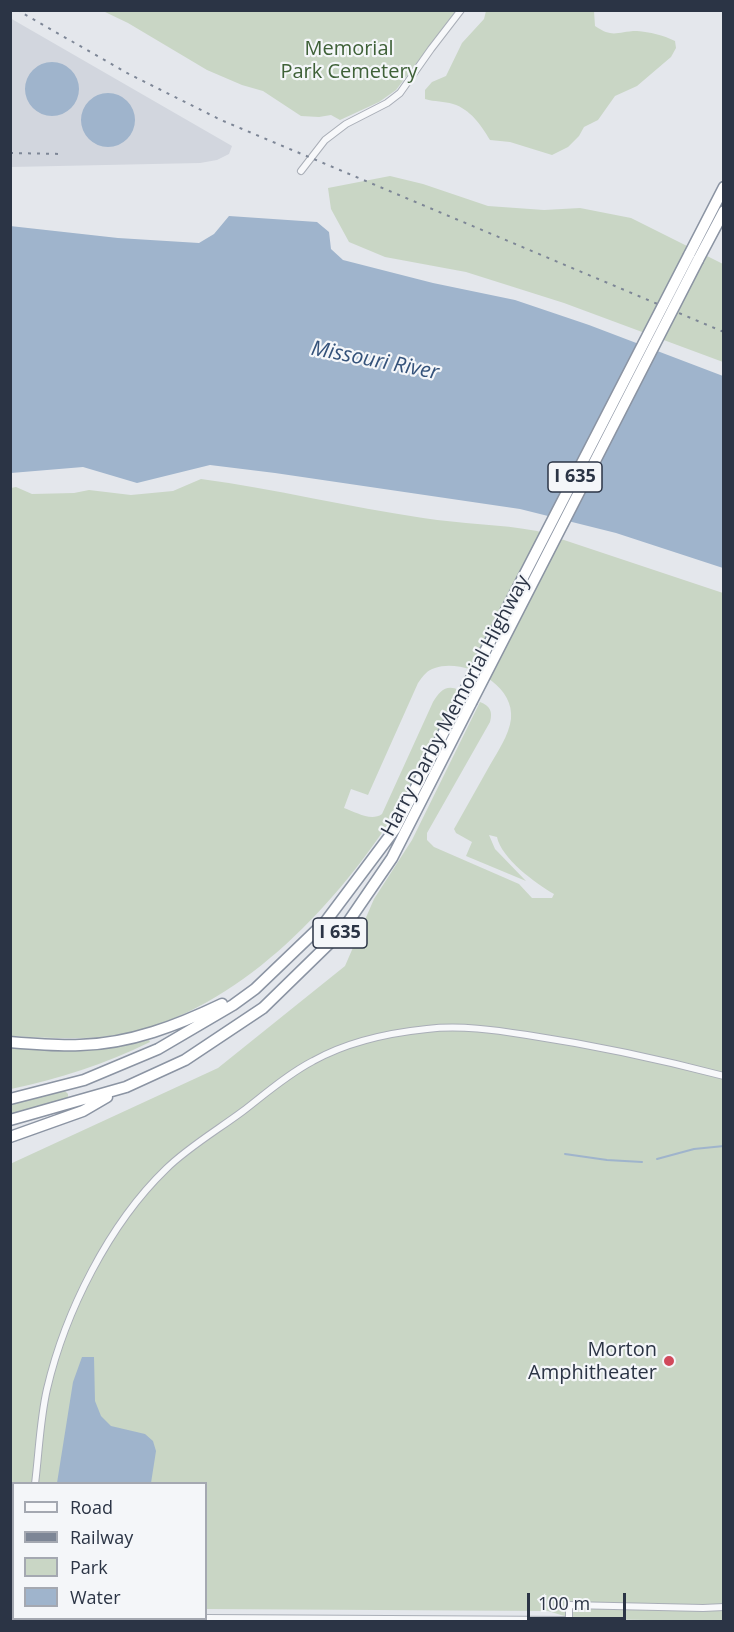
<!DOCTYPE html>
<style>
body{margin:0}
#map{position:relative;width:734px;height:1632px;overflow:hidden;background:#e4e7ec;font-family:"Open Sans",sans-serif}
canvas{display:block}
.frame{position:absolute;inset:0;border:12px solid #2b3445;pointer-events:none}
.legend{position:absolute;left:12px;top:1482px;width:195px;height:138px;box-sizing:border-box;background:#f4f6f9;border:2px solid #a4a8b1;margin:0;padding:8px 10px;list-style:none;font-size:18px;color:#2b3445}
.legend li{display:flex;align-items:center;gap:12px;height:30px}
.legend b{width:30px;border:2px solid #a4a8b1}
.scale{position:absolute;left:527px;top:1593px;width:99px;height:27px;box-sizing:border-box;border:3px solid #2b3445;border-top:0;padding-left:8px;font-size:18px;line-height:21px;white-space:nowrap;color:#2b3445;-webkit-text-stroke:4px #f4f6f9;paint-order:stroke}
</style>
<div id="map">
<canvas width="734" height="1632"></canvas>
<div class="frame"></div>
<ul class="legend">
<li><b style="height:8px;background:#f7f8fa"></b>Road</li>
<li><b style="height:8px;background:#7d8696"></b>Railway</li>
<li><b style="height:16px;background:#c9d6c5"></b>Park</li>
<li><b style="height:16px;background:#9fb4cc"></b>Water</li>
</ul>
<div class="scale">100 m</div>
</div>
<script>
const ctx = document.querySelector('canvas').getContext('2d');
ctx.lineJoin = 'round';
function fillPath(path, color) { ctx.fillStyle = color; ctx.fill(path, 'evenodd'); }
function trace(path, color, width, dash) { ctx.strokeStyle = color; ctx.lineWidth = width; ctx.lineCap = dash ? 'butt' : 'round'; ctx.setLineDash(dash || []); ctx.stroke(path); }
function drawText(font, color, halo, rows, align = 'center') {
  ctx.font = font + ' "Open Sans",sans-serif'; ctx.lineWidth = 4.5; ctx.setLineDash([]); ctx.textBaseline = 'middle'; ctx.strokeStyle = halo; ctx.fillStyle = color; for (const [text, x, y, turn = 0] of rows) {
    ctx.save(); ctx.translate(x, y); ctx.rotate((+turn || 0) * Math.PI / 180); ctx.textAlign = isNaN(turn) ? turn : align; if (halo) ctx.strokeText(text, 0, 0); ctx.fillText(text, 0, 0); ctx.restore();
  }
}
fillPath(new Path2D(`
 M 10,18 L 232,146 L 229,154 L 217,160 L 200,163 L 11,167 Z`), '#d2d6de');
fillPath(new Path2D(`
 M 103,11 L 456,11 L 396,90 L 379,102 L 340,120 L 331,115 L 319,117 L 301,116 L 263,91 L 242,85 L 207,70 L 128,23 Z
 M 486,11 L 594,11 L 595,26 C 614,39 617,31 637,31 C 650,32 663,35 675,41 L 676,48 L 671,57 L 637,86 L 615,96 L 598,120 L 584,127 L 579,136 L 568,147 L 552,155 L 510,142 L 490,140 C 481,125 470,109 453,104 C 444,101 435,102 425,99 L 425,90 L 432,82 L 446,76 L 462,43 L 484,19 Z
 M 390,176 L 423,184 L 488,206 L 544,210 L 580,208 L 631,218 L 723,264 L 723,362 L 564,303 L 466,272 L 385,257 L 349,242 L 331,209 L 328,188 Z
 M 201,479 C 275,489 349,507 423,518 C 461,524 500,524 537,531 L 723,593 L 723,1621 L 574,1619 L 548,1611 L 206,1609 L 206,1484 L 14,1484 L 14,1618 L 171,1619 L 169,1622 L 11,1621 L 10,1164 L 218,1068 L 345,966 L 374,899 L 412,840 L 480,702 C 490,706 493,711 490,722 L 427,833 L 427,840 L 434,847 L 519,884 L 532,898 L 552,898 L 554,894 C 536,884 501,858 497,837 L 489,835 L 495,849 L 526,881 L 466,856 L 472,842 L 456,833 L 454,829 C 466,808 478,786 490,765 C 498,751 509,735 511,719 C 515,684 464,658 435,668 C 427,670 423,676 418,683 L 368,795 L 351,789 L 344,808 C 356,812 371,822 382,814 L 433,702 C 440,691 446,684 459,690 C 437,733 417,778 391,819 C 332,910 237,1009 128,1033 C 89,1041 50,1038 11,1036 L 11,488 L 16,487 L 32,494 L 74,493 L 89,490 L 131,495 L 173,491 Z
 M 149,1040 L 150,1042 C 105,1064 59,1079 11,1089 L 11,1048 C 61,1051 99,1052 149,1040 Z
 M 64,1090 L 68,1094 L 68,1100 L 11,1117 L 11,1103 Z`), '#c9d6c5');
fillPath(new Path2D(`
 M25 89a27 27 0 1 1 54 0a27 27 0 1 1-54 0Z
 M81 120a27 27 0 1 1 54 0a27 27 0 1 1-54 0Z
 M 229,216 L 317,222 L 329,232 L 331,249 L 343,260 L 433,283 L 515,300 L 589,325 L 723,376 L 723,568 L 616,533 L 520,509 L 275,473 L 210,465 L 137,483 L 83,467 L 11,473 L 10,226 L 118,238 L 199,243 L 214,234 Z
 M 82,1357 L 94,1357 L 95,1401 L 101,1416 L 111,1426 L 145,1434 L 153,1441 L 156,1451 L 151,1483 L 57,1483 L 73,1382 Z`), '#9fb4cc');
trace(new Path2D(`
 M 565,1154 L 607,1160 L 642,1162
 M 657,1159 L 694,1149 L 724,1146`), '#9fb4cc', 2);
const minor = new Path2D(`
 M 301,171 L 325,140 L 346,124 L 387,103 L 400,93 L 431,49 L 461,10
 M 35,1484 C 39,1452 40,1419 47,1389 C 65,1312 109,1224 166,1169 C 187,1148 219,1129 243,1111 C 265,1094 288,1074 313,1061 C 347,1042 388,1033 427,1029 C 460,1025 495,1030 527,1035 C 593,1045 659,1059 724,1076
 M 10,1547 L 14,1542
 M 206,1618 L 569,1620
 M 195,1622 L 195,1618
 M 569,1622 L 569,1605 L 703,1608 L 724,1607`);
const motorway = new Path2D(`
 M 689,255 L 724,187
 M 698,260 L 724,211
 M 10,1042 C 34,1044 57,1046 80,1045 C 130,1044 178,1025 222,1004
 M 10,1099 L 84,1080 L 158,1049 L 233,1005 L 255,989 L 326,921 L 395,829 L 461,698
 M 10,1120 L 126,1087 L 185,1060 L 263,1008 L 342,931 L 392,858 L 471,703
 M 10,1137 L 83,1111 L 107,1097`);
trace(minor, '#a9aeb7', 8);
trace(motorway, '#8b94a3', 13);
trace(minor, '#f7f8fa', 6);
trace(motorway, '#fff', 10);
trace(new Path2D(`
 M 17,10 L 129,74 L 221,120 L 724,332
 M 10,153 L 64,154`), '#7d8696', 2, [3, 6]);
const motorwayBridge = new Path2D(`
 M 461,698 L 689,255
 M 471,703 L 698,260`);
trace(motorwayBridge, '#8b94a3', 13, []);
trace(motorwayBridge, '#fff', 10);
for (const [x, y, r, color] of [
 [669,1361,6,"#d1495b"]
]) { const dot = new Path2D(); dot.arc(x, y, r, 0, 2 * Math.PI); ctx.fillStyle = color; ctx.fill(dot); trace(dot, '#f4f6f9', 2); }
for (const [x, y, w] of [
 [575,477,54],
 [340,933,54]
]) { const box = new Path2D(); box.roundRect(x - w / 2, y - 15, w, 30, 4.5); ctx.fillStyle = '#f4f6f9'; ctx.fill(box); trace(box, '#2b3445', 1.5); }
drawText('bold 18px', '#2b3445', null, [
 ["I 635",575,477],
 ["I 635",340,933]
]);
drawText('20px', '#3f6138', '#f4f6f9', [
 ["Memorial",349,49],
 ["Park Cemetery",349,72]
]);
drawText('20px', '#2b3445', '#f4f6f9', [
 ["Harry Darby Memorial Highway",456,706,-62]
]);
drawText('20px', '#2b3445', '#f4f6f9', [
 ["Morton",657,1350],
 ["Amphitheater",657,1373]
], 'right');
drawText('italic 21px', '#34527a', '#f4f6f9', [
 ["Missouri River",375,361,11]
]);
</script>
